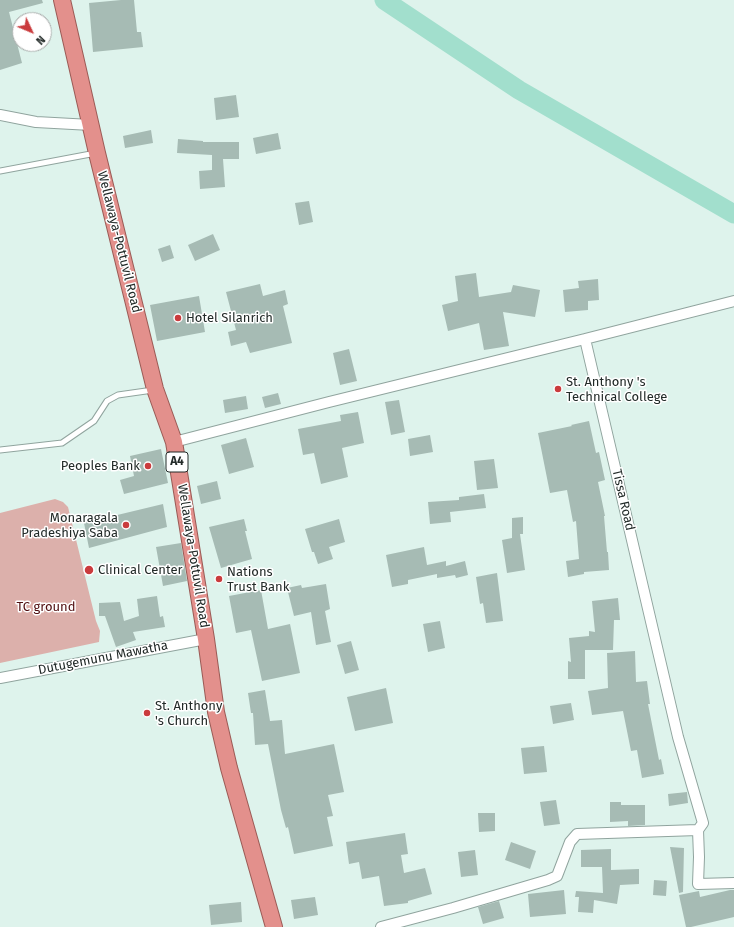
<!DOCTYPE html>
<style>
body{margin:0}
#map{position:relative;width:734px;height:927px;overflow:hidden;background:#def3ec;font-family:"Fira Sans",sans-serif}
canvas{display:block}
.north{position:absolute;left:12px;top:12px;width:40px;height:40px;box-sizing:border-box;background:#fff;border:1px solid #a7aaa9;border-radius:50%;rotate:134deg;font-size:11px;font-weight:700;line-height:16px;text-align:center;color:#222a28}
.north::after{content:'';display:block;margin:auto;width:14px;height:18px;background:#ca3b3d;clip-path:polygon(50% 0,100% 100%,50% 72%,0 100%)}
</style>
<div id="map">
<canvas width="734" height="927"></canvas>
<div class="north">N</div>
</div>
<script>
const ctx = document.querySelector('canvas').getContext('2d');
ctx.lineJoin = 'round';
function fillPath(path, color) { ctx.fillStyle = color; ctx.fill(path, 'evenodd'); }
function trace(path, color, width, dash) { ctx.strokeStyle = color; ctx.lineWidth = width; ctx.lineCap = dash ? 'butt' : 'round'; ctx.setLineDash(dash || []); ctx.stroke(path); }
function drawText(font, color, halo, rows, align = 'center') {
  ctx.font = font + ' "Fira Sans",sans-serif'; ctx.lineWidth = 3; ctx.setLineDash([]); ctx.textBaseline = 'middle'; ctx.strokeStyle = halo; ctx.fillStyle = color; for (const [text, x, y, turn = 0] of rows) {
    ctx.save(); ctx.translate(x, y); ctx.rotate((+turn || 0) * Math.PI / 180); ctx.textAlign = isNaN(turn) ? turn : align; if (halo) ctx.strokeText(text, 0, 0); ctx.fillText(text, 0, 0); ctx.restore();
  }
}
fillPath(new Path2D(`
 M 55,499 L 63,502 L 68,507 L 96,621 L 100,631 L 99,642 L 0,663 L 0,513 Z`), '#dcb0ab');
trace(new Path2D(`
 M 384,0 L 519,90 L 734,214`), '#a2dfcd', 19);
fillPath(new Path2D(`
 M 0,0 L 42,0 L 43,3 L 9,12 L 22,63 L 0,70 Z
 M 121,0 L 134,0 L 137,32 L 141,32 L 143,47 L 93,52 L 89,3 Z
 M 236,95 L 239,117 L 216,120 L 214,98 Z
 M 151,130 L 153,143 L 125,148 L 123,136 Z
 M 278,133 L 281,149 L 256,154 L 253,138 Z
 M 178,139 L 203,141 L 203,142 L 239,142 L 239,159 L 223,159 L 225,187 L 200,189 L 199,171 L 212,170 L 212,155 L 177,153 Z
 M 309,201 L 313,222 L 299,225 L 295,203 Z
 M 213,234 L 220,250 L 195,261 L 188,245 Z
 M 170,245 L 174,258 L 162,262 L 158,249 Z
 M 476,273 L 479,297 L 511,292 L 513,285 L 540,290 L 535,317 L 503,312 L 509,346 L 484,350 L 479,323 L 448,331 L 442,305 L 458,301 L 455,276 Z
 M 598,279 L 599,300 L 588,301 L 588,310 L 565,312 L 563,290 L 579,288 L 578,281 Z
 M 260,284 L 263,296 L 285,290 L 288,304 L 283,306 L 292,343 L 250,353 L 246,342 L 231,346 L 228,332 L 236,330 L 226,292 Z
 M 199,296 L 205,332 L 157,341 L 150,305 Z
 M 349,349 L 357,381 L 340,385 L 333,353 Z
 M 278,393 L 281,404 L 265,408 L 262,397 Z
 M 246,396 L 248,409 L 225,413 L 223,400 Z
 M 399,400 L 405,432 L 391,435 L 385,402 Z
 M 358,412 L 364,443 L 342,448 L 348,477 L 321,484 L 314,453 L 303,455 L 298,429 L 341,421 L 340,415 Z
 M 589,421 L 596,453 L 599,452 L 605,480 L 598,482 L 605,516 L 604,516 L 607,552 L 608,552 L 609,570 L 584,572 L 584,574 L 568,577 L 566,561 L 579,559 L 576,521 L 573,522 L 567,490 L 550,493 L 538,433 L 572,426 L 571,425 Z
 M 430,435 L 433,452 L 410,456 L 408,439 Z
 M 246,438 L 254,467 L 229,474 L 221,445 Z
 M 161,449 L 168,483 L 124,494 L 120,480 L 134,476 L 130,456 Z
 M 494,459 L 498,488 L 477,490 L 474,461 Z
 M 217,481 L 221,499 L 201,504 L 197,486 Z
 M 484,494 L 486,508 L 450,512 L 451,522 L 430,524 L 428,502 L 459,500 L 459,497 Z
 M 163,504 L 167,527 L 89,548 L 84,523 Z
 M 523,517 L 523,534 L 520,534 L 525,570 L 507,573 L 502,540 L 512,538 L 512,518 Z
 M 244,519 L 247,531 L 245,531 L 252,559 L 221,568 L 209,527 Z
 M 339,519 L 345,542 L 329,547 L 333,559 L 318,564 L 314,552 L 312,552 L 305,529 Z
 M 181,543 L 187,581 L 163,586 L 156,547 Z
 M 424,547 L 427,565 L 446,561 L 446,566 L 465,561 L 468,575 L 456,578 L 455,575 L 437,578 L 437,574 L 408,580 L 408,584 L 392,587 L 386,555 Z
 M 497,573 L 503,621 L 486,623 L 483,603 L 480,604 L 476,577 Z
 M 326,584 L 330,609 L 325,611 L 331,642 L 316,645 L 311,612 L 294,616 L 287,588 L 301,585 L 302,588 Z
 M 261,590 L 268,629 L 290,624 L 300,673 L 262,681 L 251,630 L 236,633 L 229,596 Z
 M 157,596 L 160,617 L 163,616 L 165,627 L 133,632 L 136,640 L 116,647 L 105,616 L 99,616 L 99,603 L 120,602 L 124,621 L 139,616 L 137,599 Z
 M 618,598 L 620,620 L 614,620 L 613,650 L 585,650 L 585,679 L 568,679 L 568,661 L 571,662 L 569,638 L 589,636 L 589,631 L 595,632 L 592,601 Z
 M 440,621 L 445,648 L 428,652 L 423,624 Z
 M 351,641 L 359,670 L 345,674 L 337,645 Z
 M 635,651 L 636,682 L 647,681 L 650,704 L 648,704 L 659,760 L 661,759 L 664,774 L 642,778 L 637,750 L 631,751 L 623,711 L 592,715 L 588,691 L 608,688 L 607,653 Z
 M 386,688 L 393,723 L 355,731 L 347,697 Z
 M 265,690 L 270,721 L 282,720 L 285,754 L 334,744 L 344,792 L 328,795 L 333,816 L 327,817 L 333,846 L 294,854 L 288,827 L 286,828 L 281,810 L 268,744 L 255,745 L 253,713 L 251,713 L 248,693 Z
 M 571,703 L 574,720 L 553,724 L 550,706 Z
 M 544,746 L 547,772 L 524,774 L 521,748 Z
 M 687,792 L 688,803 L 669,806 L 668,794 Z
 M 556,800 L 560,824 L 544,826 L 540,802 Z
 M 610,802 L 621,802 L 621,805 L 645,805 L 645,825 L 628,826 L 628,821 L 610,822 Z
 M 478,813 L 495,813 L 495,831 L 479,832 Z
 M 405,833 L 408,854 L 401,855 L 404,873 L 425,868 L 432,894 L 408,901 L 408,903 L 384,906 L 379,876 L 362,879 L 359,862 L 349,864 L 346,842 Z
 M 511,842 L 536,851 L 530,869 L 505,860 Z
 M 670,847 L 684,848 L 683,892 L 679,893 Z
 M 611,849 L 611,870 L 639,869 L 639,884 L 620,885 L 617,904 L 594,900 L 593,913 L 578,912 L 579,897 L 575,897 L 576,891 L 603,893 L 602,867 L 581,867 L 581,850 Z
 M 475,850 L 478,875 L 461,877 L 458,852 Z
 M 654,880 L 667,881 L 666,896 L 653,895 Z
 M 564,890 L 566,914 L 530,917 L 528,894 Z
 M 730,890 L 734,890 L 734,917 L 691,927 L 686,927 L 679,895 L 699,891 L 700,897 Z
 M 315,897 L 318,915 L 294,919 L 291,900 Z
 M 499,901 L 504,918 L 483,924 L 478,907 Z
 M 241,902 L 242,922 L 211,925 L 209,905 Z`), '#a6bbb4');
const service = new Path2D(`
 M 0,171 L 96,153
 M 0,450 L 62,443 L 94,421 L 107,401 L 118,395 L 153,390`);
const minor = new Path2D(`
 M 0,115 L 36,122 L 91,125
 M 174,442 L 329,402 L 585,339
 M 0,678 L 206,639
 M 698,830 L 699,857 L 698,884 L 734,883
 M 381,927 L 453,908 L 548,880 L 557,876 L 570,842 L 577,834 L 698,830 L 703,823 L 678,737 L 585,339 L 734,301`);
const trunk = new Path2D(`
 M 62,0 L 97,153 L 155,389 L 174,442 L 206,639 L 216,712 L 229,768 L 274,927`);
trace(service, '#90a49e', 7);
trace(minor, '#90a49e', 12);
trace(trunk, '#9b5b56', 18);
trace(service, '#fff', 5);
trace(minor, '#fff', 10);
trace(trunk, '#e3908c', 16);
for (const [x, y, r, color] of [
 [178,318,4,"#ca3b3d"],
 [558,389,4,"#ca3b3d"],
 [148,466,4,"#ca3b3d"],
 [126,525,4,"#ca3b3d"],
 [89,570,5,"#ca3b3d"],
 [219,579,4,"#ca3b3d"],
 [147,713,4,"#ca3b3d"]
]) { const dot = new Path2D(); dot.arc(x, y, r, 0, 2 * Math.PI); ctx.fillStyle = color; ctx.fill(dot); trace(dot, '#fff', 1.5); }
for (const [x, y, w] of [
 [177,462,22]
]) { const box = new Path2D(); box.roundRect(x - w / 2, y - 10, w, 20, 3); ctx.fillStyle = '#fff'; ctx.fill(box); trace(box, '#222a28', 1); }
drawText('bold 12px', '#222a28', null, [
 ["A4",177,462]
]);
drawText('13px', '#222a28', '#fff', [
 ["Wellawaya-Pottuvil Road",119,242,76],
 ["Tissa Road",623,500,77],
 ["Wellawaya-Pottuvil Road",193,556,81],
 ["Dutugemunu Mawatha",103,658,-11]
]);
drawText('13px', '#222a28', '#fff', [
 ["Hotel Silanrich",186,318],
 ["St. Anthony 's",566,382],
 ["Technical College",566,397],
 ["Peoples Bank",140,466,"right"],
 ["Monaragala",118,518,"right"],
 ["Pradeshiya Saba",118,533,"right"],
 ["Clinical Center",98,570],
 ["Nations",227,572],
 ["Trust Bank",227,587],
 ["St. Anthony",155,706],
 ["'s Church",155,721]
], 'left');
drawText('13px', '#4f0d0f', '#fff', [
 ["TC ground",46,607]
]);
</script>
